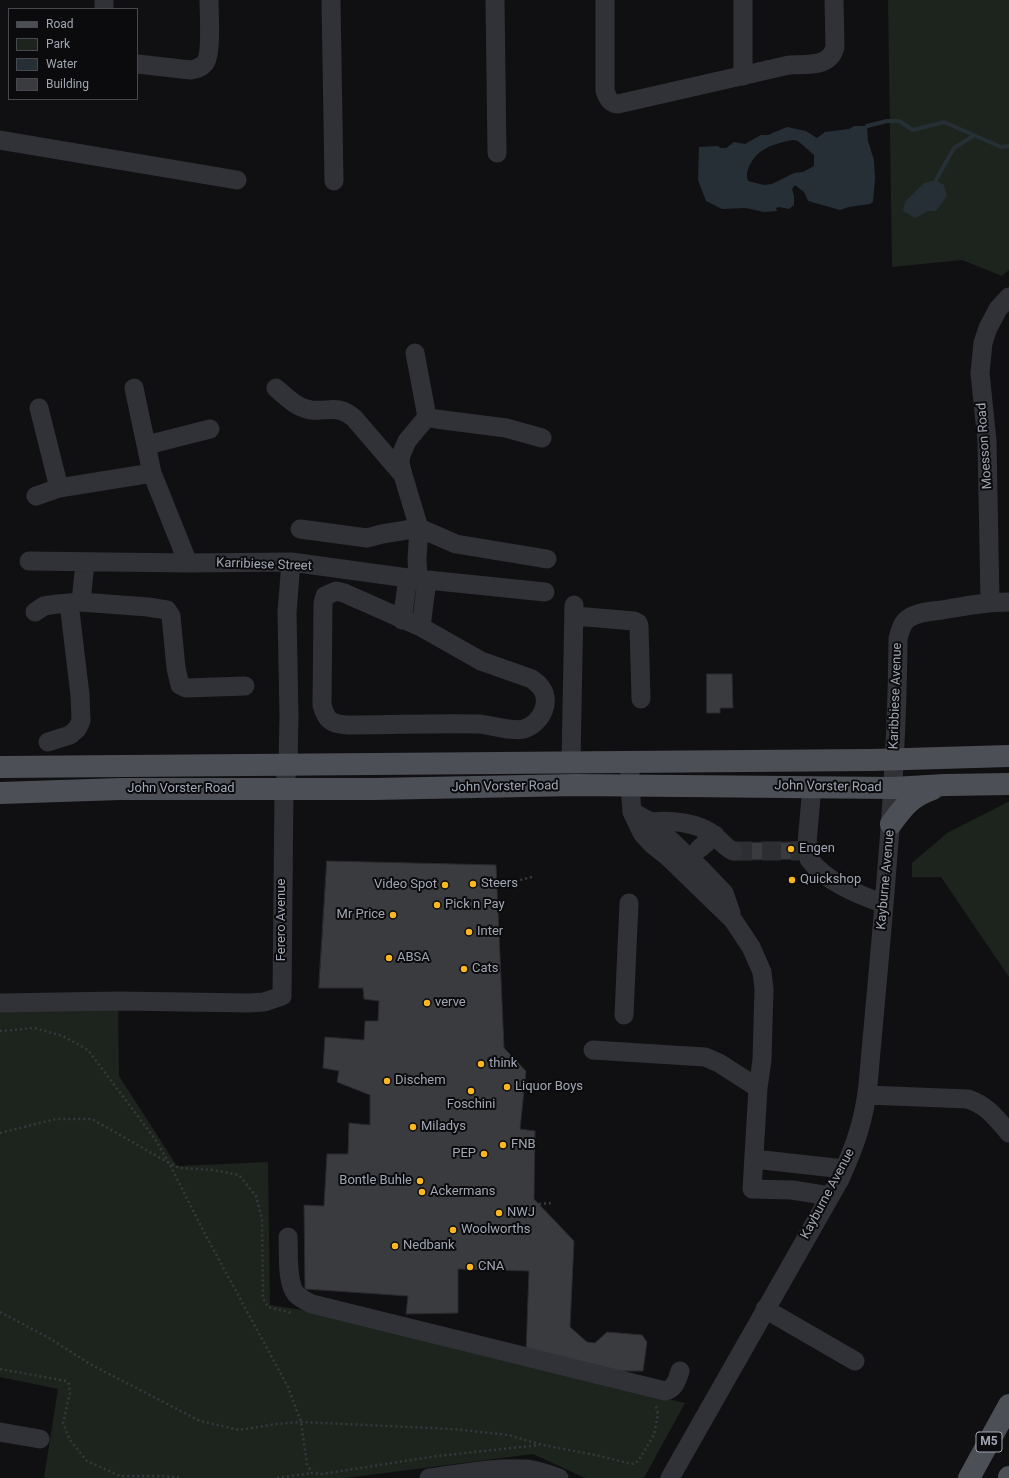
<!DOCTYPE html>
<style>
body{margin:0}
#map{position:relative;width:1009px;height:1478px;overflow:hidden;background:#101012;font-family:Roboto,sans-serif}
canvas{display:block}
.legend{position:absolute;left:8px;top:8px;width:130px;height:92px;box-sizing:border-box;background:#0b0b0d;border:1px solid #47494f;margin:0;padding:5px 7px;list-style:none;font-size:12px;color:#a0a6b3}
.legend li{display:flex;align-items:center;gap:8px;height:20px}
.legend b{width:20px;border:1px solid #47494f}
</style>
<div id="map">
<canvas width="1009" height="1478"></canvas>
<ul class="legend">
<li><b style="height:5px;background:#4d4f56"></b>Road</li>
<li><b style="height:11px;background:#1c241d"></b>Park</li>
<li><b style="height:11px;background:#262e36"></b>Water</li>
<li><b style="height:11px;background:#3a3b3f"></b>Building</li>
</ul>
</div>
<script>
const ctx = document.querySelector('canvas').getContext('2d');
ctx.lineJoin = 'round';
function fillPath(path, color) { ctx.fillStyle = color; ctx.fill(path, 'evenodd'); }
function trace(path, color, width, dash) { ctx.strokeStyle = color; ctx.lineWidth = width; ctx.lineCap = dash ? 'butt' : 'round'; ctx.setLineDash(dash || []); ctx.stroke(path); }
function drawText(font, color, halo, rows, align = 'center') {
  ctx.font = font + ' Roboto,sans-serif'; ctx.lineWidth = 4; ctx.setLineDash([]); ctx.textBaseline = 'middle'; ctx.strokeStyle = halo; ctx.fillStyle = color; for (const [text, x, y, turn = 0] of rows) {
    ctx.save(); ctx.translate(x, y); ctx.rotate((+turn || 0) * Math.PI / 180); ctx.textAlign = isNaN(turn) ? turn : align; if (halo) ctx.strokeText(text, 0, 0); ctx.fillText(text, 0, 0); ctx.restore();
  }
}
fillPath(new Path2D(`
 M 888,0 L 1009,0 L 1009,270 L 1002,276 L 962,260 L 892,267 Z
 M 1008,802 L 1009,802 L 1009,977 L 941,877 L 912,877 L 912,863 L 947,833 Z
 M 118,1002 L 119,1076 L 177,1166 L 268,1162 L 270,1305 L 315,1312 L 685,1403 L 644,1478 L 585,1478 L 533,1454 L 346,1478 L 44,1478 L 58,1389 L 0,1377 L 0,1004 Z`), '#1c241d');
fillPath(new Path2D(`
 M 854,126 L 867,126 L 868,141 L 874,160 L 875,179 L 873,202 L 870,204 L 849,207 L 840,210 L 808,201 L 804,192 L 795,185 L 792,189 L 794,196 L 794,205 L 789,209 L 779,207 L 776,208 L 777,211 L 764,212 L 746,208 L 722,209 L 706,201 L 698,180 L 699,147 L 718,146 L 720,148 L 726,148 L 734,142 L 745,144 L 761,135 L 768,135 L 787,127 L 806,131 L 817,138 L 825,132 L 849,129 ZM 793,140 L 798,141 L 814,155 L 814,166 L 803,172 L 794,173 L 772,184 L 764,185 L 748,181 C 746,174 747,170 751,163 C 759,148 776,143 793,140 Z
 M 936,180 L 944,185 L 947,196 L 936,211 L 928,211 L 915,218 L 903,211 L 905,202 L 924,183 Z`), '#262e36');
trace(new Path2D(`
 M 867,126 L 887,121 L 899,121 L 913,130 L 944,122 L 1001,147 L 1009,146
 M 936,180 L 954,148 L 973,136`), '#262e36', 4);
const building = new Path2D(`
 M 707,674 L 732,674 L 733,708 L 720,708 L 720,713 L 707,713 Z
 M 817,842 L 817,859 L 733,860 L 733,843 Z
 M 327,861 L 496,865 L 504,1048 L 526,1071 L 520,1129 L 535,1131 L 534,1199 L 574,1241 L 570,1327 L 587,1342 L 595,1343 L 607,1332 L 642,1335 L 647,1342 L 643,1371 L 589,1371 L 526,1353 L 529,1271 L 458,1269 L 458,1313 L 406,1314 L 408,1296 L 305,1289 L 304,1205 L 324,1206 L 327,1154 L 348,1154 L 349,1123 L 370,1125 L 370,1095 L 337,1082 L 339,1071 L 323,1068 L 325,1037 L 364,1040 L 365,1021 L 378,1021 L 379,1001 L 364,999 L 363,988 L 319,988 Z`);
fillPath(building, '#3a3b3f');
trace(building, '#2a2a2e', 1);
trace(new Path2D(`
 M 733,851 L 807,851`), '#2d2e32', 19, [19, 10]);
trace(new Path2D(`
 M 496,886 L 532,877
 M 0,1031 L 34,1028 L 63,1036 L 88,1050 L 155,1139 L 169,1163 L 180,1168 L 213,1170 L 239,1175 L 256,1196 L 262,1219 L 263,1298 L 268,1307 L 293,1313
 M 0,1133 L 56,1119 L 92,1119 L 169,1163 L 205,1234 L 288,1387 L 301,1422 L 307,1464 L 312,1473 L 322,1474 L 437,1456 L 540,1445
 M 539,1204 L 551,1203
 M 0,1312 L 49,1338 L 90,1364 L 200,1421 L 239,1430 L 276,1424 L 301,1422 L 453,1429 L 508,1435 L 543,1445 L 600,1456 L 631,1464 L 636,1463 L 640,1458 L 654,1435 L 658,1414 L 656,1407 L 654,1405
 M 0,1369 L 66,1381 L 69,1384 L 70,1393 L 63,1423 L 70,1440 L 87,1461 L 120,1476 L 163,1476 L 181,1478
 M 277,1478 L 312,1473`), '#37393e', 2.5, [2, 3]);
trace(new Path2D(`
 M 104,0 L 104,9
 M 331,0 L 334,181
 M 495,0 L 497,153
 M 605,0 L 605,91 C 608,99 610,103 618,104 L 789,65 C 806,64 830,68 835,47 L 834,0
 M 743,0 L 743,76
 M 137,64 L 191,70 C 196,69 201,68 205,63 C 212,54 209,13 209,0
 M 0,140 L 237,180
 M 415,353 L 427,417 L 436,419 L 506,428 L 542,438
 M 134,388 L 152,473 L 188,563
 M 276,388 C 286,397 297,408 311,410 C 330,412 337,404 354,418 L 403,475
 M 39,408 L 59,488
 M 147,445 L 210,429
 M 36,496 L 59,488 L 152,473
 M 300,529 L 367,538 L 382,534 L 419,528 L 456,544 L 547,559
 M 29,561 L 188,563 L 291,562 L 408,578 L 545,592
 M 418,579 L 417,559 L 419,528 L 403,475 L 400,463 L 401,455 L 407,441 L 427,417
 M 336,591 L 344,593 L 421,627 L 481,661 L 532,679 C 534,681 537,683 539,685 C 553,700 542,723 524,729 C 512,732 492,725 479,724 C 435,723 391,725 348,725 C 332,724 326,721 322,705 L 323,603 L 325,596 Z
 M 81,602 L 85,562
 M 990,602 L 987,441 L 980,373 L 983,343 L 988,328 L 998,309 L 1009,297
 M 35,612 L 44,606 L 57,604 L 81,602 L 148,607 L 167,610 L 171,616 L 176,668 L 180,685 L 186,688 L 245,686
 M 574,616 L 634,621 L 638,623 L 639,626 L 641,699
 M 402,620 L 408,578
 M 421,627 L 427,580
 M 48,742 L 70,735 L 77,729 L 81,721 L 80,695 L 69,603
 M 571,762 L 574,605
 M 630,762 L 630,786 L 632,812 L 642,833 L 652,844 L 667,856 L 733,920 L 751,947 L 762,972 L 764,989 L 762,1060 L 758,1088 L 752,1189 L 792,1190 L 830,1196
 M 632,812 L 651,822 L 702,870 L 724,893 L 731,913
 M 651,822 C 671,820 697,822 714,835 C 720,840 726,848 733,851
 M 807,843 L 812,786
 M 699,849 L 715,835
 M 809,859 C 826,882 857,894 884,904
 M 0,1003 L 119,1001 L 249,1003 L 264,1002 L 282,996 L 284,788 L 288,765 L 289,717 L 287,612 L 291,562
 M 624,1015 L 629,903
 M 593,1050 L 705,1057 L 719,1063 L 758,1088
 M 867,1095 L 968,1099 C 988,1106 996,1118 1009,1133
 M 754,1159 L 844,1169
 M 288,1237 C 289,1252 286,1282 296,1294 C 301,1299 306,1301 312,1304 L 665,1391 C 675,1389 677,1380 680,1371
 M 765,1309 L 855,1361
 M 0,1432 L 40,1439
 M 429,1478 C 461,1474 494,1467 526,1469 C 537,1470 548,1474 559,1478
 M 670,1478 L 840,1179 C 855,1146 864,1121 868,1085 C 881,936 897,788 898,639 C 900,631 902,622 909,618 C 918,612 932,611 942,610 C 964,606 986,602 1009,602`), '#313237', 19);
trace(new Path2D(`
 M 0,767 L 872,760 L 1009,756
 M 0,793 L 120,789 L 374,789 L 576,785 L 893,788 L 945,785 L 1009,784
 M 891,824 C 904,806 911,797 933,789
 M 969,1478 L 1009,1405
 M 1009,1478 L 1009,1477`), '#4d4f56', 22);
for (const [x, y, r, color] of [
 [791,849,4,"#fab71f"],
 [792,880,4,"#fab71f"],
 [473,884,4,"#fab71f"],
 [445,885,4,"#fab71f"],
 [437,905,4,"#fab71f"],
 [393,915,4,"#fab71f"],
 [469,932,4,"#fab71f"],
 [389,958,4,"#fab71f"],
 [464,969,4,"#fab71f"],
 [427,1003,4,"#fab71f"],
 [481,1064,4,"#fab71f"],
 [387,1081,4,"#fab71f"],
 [507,1087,4,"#fab71f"],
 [471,1091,4,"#fab71f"],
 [413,1127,4,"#fab71f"],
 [503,1145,4,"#fab71f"],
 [484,1154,4,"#fab71f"],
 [420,1181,4,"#fab71f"],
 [422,1192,4,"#fab71f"],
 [499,1213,4,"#fab71f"],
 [453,1230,4,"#fab71f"],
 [395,1246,4,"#fab71f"],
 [470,1267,4,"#fab71f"]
]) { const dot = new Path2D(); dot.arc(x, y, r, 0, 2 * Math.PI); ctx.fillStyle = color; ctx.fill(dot); trace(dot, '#0b0b0d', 1.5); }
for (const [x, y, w] of [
 [989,1442,26]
]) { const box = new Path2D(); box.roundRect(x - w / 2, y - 10, w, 20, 3); ctx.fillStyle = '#0b0b0d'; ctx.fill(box); trace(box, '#a0a6b3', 1); }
drawText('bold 12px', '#a0a6b3', null, [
 ["M5",989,1442]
]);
drawText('13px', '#a0a6b3', '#0b0b0d', [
 ["Moesson Road",985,446,-94],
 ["Karribiese Street",264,565,2],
 ["Karibbiese Avenue",896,696,-88],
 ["John Vorster Road",505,787,-1],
 ["John Vorster Road",828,787,1],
 ["John Vorster Road",181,789],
 ["Kayburne Avenue",886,880,-85],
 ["Ferero Avenue",282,920,-90],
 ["Kayburne Avenue",828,1194,-62]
]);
drawText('13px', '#a0a6b3', '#0b0b0d', [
 ["Engen",799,849],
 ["Quickshop",800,880],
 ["Steers",481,884],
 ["Video Spot",437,885,"right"],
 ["Pick n Pay",445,905],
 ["Mr Price",385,915,"right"],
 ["Inter",477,932],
 ["ABSA",397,958],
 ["Cats",472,969],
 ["verve",435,1003],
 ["think",489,1064],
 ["Dischem",395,1081],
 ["Liquor Boys",515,1087],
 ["Foschini",471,1105,"center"],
 ["Miladys",421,1127],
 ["FNB",511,1145],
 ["PEP",476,1154,"right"],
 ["Bontle Buhle",412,1181,"right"],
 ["Ackermans",430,1192],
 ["NWJ",507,1213],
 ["Woolworths",461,1230],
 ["Nedbank",403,1246],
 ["CNA",478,1267]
], 'left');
</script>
